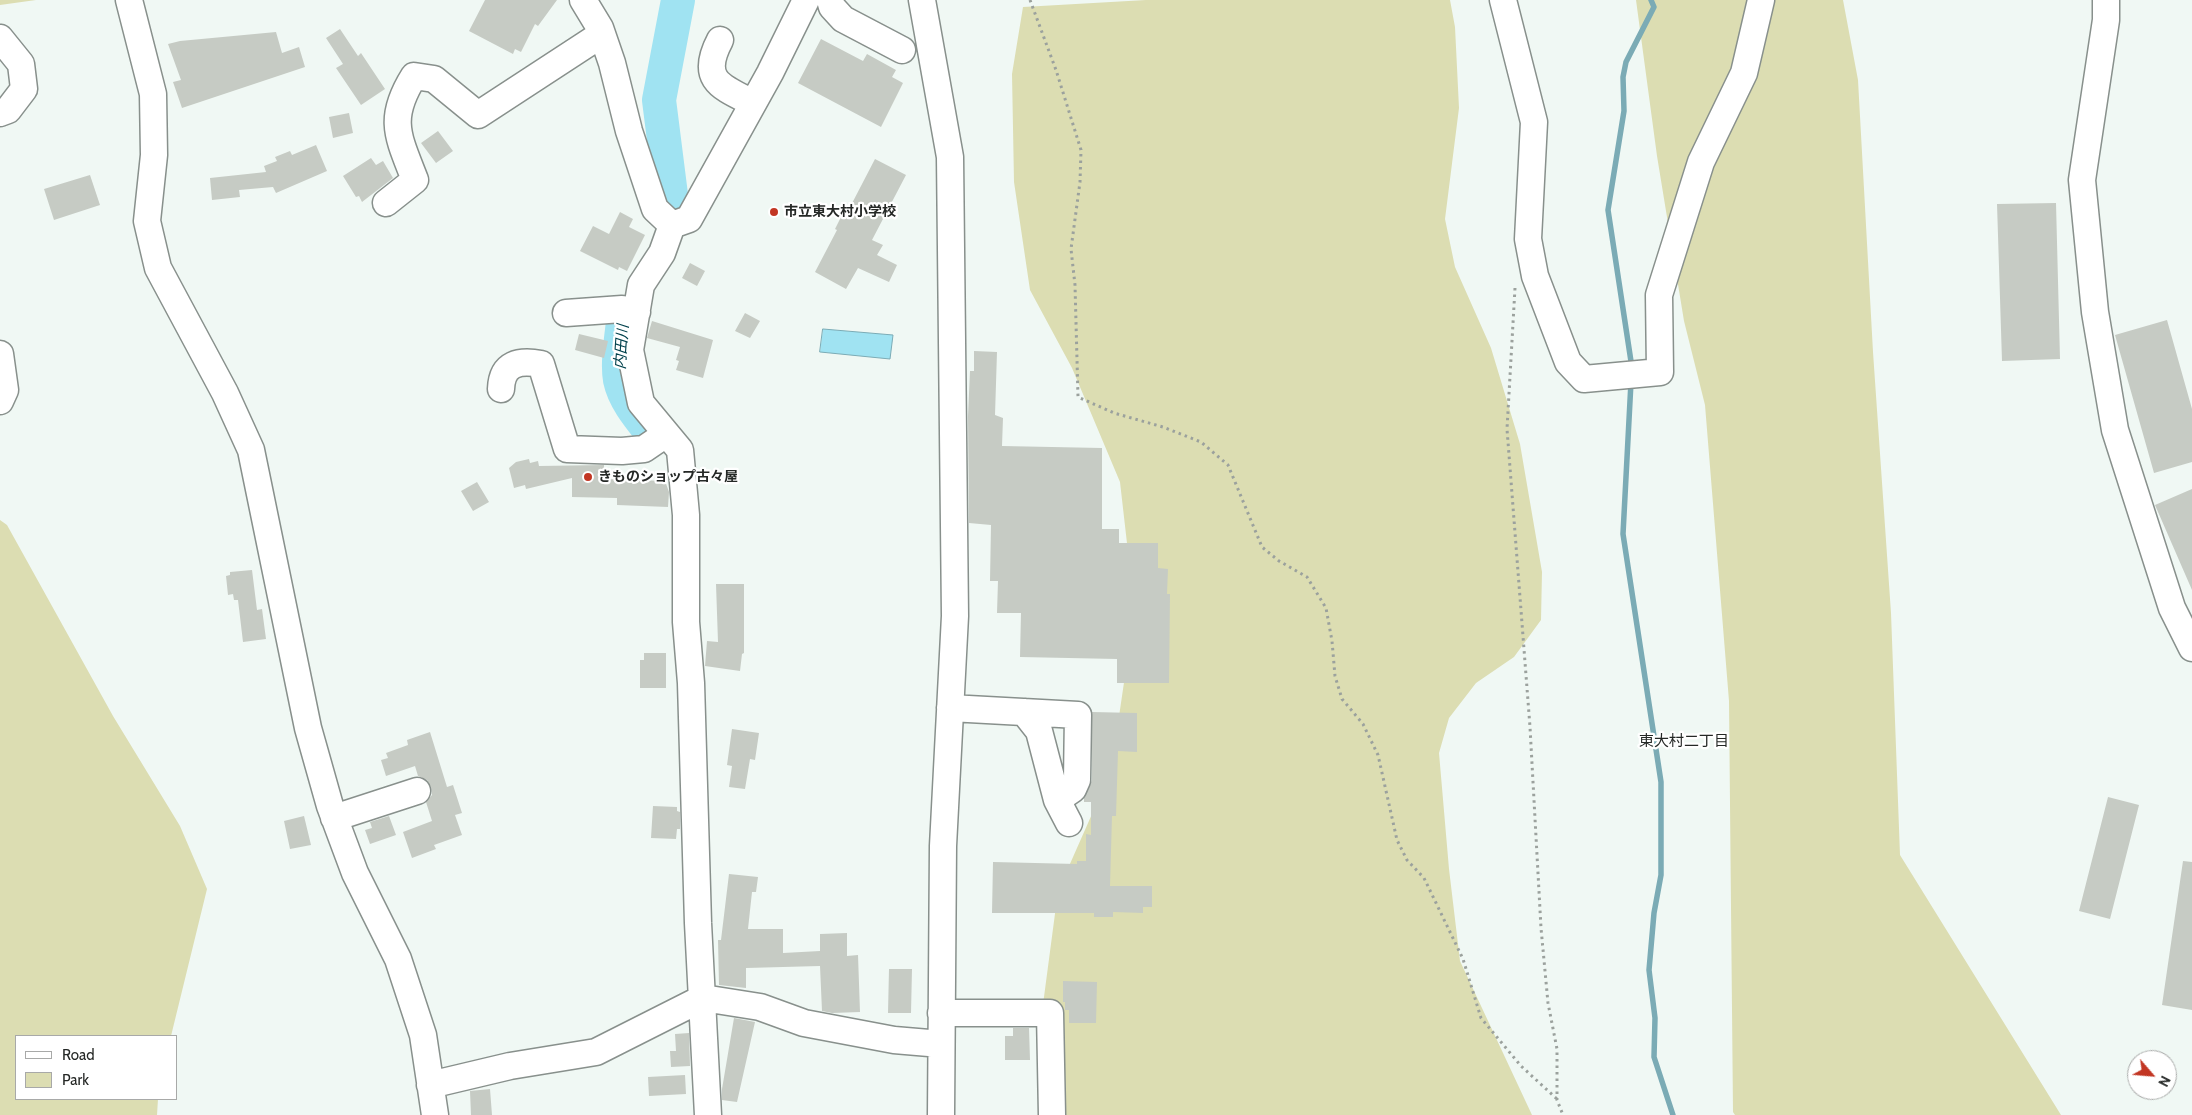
<!DOCTYPE html>
<meta charset="utf-8">
<style>
body{margin:0}
#map{position:relative;width:2192px;height:1115px;overflow:hidden;background:#f0f8f4;font-family:Cabin,sans-serif}
canvas{display:block}
.legend{position:absolute;left:15px;top:1035px;width:162px;height:65px;box-sizing:border-box;background:#fff;border:1px solid #a8a9a8;margin:0;padding:6px 9px;list-style:none;font-size:15px;color:#252826}
.legend li{display:flex;align-items:center;gap:10px;height:25px}
.legend b{width:25px;border:1px solid #a8a9a8}
.north{position:absolute;left:2127px;top:1050px;width:50px;height:50px;box-sizing:border-box;background:#fff;border:1px solid #a8a9a8;border-radius:50%;rotate:117deg;font-size:14px;font-weight:700;line-height:20px;text-align:center;color:#252826}
.north::after{content:'';display:block;margin:auto;width:18px;height:22px;background:#c23623;clip-path:polygon(50% 0,100% 100%,50% 72%,0 100%)}
</style>
<div id="map">
<canvas width="2192" height="1115"></canvas>
<ul class="legend">
<li><b style="height:6px;background:#fff"></b>Road</li>
<li><b style="height:14px;background:#dcddb2"></b>Park</li>
</ul>
<div class="north">N</div>
</div>
<script>
const ctx = document.querySelector('canvas').getContext('2d');
ctx.lineJoin = 'round';
function fillPath(path, color) { ctx.fillStyle = color; ctx.fill(path, 'evenodd'); }
function trace(path, color, width, dash) { ctx.strokeStyle = color; ctx.lineWidth = width; ctx.lineCap = dash ? 'butt' : 'round'; ctx.setLineDash(dash || []); ctx.stroke(path); }
function drawText(font, color, halo, rows, align = 'center') {
  ctx.font = font + ' Cabin,"Noto Sans JP",sans-serif'; ctx.lineWidth = 4.5; ctx.setLineDash([]); ctx.textBaseline = 'middle'; ctx.strokeStyle = halo; ctx.fillStyle = color; for (const [text, x, y, turn = 0] of rows) {
    ctx.save(); ctx.translate(x, y); ctx.rotate((+turn || 0) * Math.PI / 180); ctx.textAlign = isNaN(turn) ? turn : align; if (halo) ctx.strokeText(text, 0, 0); ctx.fillText(text, 0, 0); ctx.restore();
  }
}
fillPath(new Path2D(`
 M 0,0 L 36,0 L 0,5 Z
 M 1146,0 L 1450,0 L 1455,27 L 1459,108 L 1445,219 L 1455,267 L 1491,348 L 1520,444 L 1542,572 L 1541,620 L 1514,657 L 1476,683 L 1449,718 L 1439,753 L 1449,869 L 1460,961 L 1532,1115 L 1039,1115 L 1042,1012 L 1058,891 L 1111,771 L 1127,662 L 1128,552 L 1120,482 L 1072,368 L 1030,290 L 1014,182 L 1012,74 L 1023,7 Z
 M 1636,0 L 1843,0 L 1858,80 L 1873,352 L 1891,613 L 1900,855 L 2061,1115 L 1735,1115 L 1733,1112 L 1729,701 L 1705,405 L 1684,321 L 1657,156 Z
 M 0,520 L 7,525 L 113,716 L 180,826 L 207,889 L 171,1036 L 16,1036 L 16,1099 L 158,1099 L 157,1115 L 0,1115 Z`), '#dcddb2');
const water = new Path2D(`
 M 823,329 L 893,335 L 890,359 L 820,352 Z`);
fillPath(water, '#a0e3f2');
trace(water, '#7babb5', 1);
trace(new Path2D(`
 M 1632,368 L 1608,210 L 1624,111 L 1623,77 L 1626,62 L 1654,7 L 1651,0
 M 1631,382 L 1623,534 L 1661,782 L 1661,875 L 1654,913 L 1649,970 L 1655,1018 L 1654,1057 L 1673,1115`), '#7babb5', 5.5);
trace(new Path2D(`
 M 669,200 L 671,195 L 659,100 L 678,0
 M 623,322 C 621,339 617,364 620,380 C 624,399 638,416 650,431`), '#a0e3f2', 34);
fillPath(new Path2D(`
 M 485,0 L 557,0 L 538,26 L 535,24 L 521,52 L 515,49 L 513,54 L 469,31 Z
 M 340,29 L 358,56 L 361,53 L 385,89 L 361,105 L 336,68 L 343,64 L 326,38 Z
 M 276,32 L 282,53 L 299,47 L 305,67 L 182,108 L 173,82 L 181,80 L 168,44 L 180,41 Z
 M 821,39 L 863,61 L 867,54 L 896,70 L 892,77 L 903,83 L 881,127 L 798,83 Z
 M 349,113 L 353,133 L 333,138 L 329,117 Z
 M 438,131 L 453,151 L 436,163 L 421,143 Z
 M 316,145 L 327,171 L 276,193 L 273,187 L 239,190 L 240,197 L 212,200 L 210,178 L 266,172 L 264,166 L 277,161 L 275,157 L 290,151 L 292,155 Z
 M 371,158 L 376,165 L 383,161 L 393,178 L 362,202 L 359,196 L 356,197 L 343,176 Z
 M 875,159 L 906,175 L 872,240 L 883,245 L 877,255 L 897,265 L 889,282 L 858,268 L 846,289 L 815,272 L 837,230 L 835,229 L 845,209 L 848,211 Z
 M 90,175 L 100,205 L 54,220 L 44,189 Z
 M 2056,203 L 2060,359 L 2002,361 L 1997,204 Z
 M 620,212 L 633,219 L 629,227 L 645,235 L 627,271 L 619,267 L 618,270 L 580,251 L 593,226 L 609,234 Z
 M 690,263 L 705,271 L 697,286 L 682,278 Z
 M 745,313 L 760,321 L 750,338 L 735,331 Z
 M 2167,320 L 2192,409 L 2192,462 L 2154,473 L 2115,335 Z
 M 652,321 L 713,340 L 703,378 L 676,370 L 679,361 L 676,360 L 680,347 L 647,338 Z
 M 579,334 L 608,341 L 604,358 L 575,350 Z
 M 974,351 L 997,352 L 995,415 L 1003,418 L 1002,446 L 1102,448 L 1102,529 L 1119,529 L 1119,543 L 1158,543 L 1158,568 L 1168,569 L 1167,594 L 1170,594 L 1169,683 L 1117,683 L 1117,659 L 1020,657 L 1021,613 L 997,613 L 998,581 L 990,581 L 991,525 L 969,523 L 968,416 L 970,371 L 974,371 Z
 M 529,459 L 530,463 L 538,461 L 539,466 L 604,465 L 604,479 L 665,481 L 669,492 L 668,507 L 617,505 L 617,498 L 572,497 L 572,478 L 526,489 L 525,485 L 514,488 L 509,468 L 516,462 Z
 M 477,482 L 489,502 L 473,511 L 461,491 Z
 M 2192,489 L 2192,590 L 2155,505 Z
 M 252,570 L 257,610 L 262,609 L 266,639 L 243,642 L 238,600 L 234,600 L 233,594 L 228,595 L 226,576 L 230,575 L 230,572 Z
 M 716,584 L 744,584 L 744,653 L 742,654 L 740,671 L 705,666 L 707,641 L 718,642 Z
 M 644,653 L 666,653 L 666,688 L 640,688 L 640,660 L 644,660 Z
 M 1092,712 L 1137,713 L 1137,752 L 1118,751 L 1116,816 L 1112,816 L 1110,886 L 1152,886 L 1152,907 L 1143,907 L 1143,913 L 1113,912 L 1113,917 L 1094,917 L 1094,913 L 992,913 L 993,862 L 1077,864 L 1077,861 L 1086,861 L 1086,834 L 1091,835 L 1091,802 L 1084,802 L 1084,798 L 1092,780 Z
 M 732,729 L 759,733 L 755,760 L 750,759 L 745,789 L 729,787 L 732,766 L 727,765 Z
 M 430,732 L 447,787 L 453,785 L 462,813 L 455,815 L 462,835 L 434,845 L 436,849 L 412,858 L 403,832 L 432,821 L 426,802 L 432,795 L 431,787 L 427,780 L 418,776 L 415,766 L 386,776 L 381,760 L 388,758 L 386,753 L 408,745 L 407,740 Z
 M 2108,797 L 2139,805 L 2110,919 L 2079,911 Z
 M 653,806 L 677,807 L 677,811 L 680,812 L 680,829 L 677,829 L 676,839 L 651,838 Z
 M 304,816 L 311,845 L 290,849 L 284,821 Z
 M 389,816 L 396,835 L 370,844 L 365,830 L 372,828 L 370,822 Z
 M 2183,861 L 2192,862 L 2192,1010 L 2162,1005 Z
 M 729,874 L 758,877 L 756,892 L 752,892 L 748,929 L 783,929 L 783,953 L 820,951 L 820,934 L 847,933 L 847,956 L 858,955 L 860,1012 L 832,1013 L 822,1011 L 820,966 L 746,968 L 746,988 L 719,985 L 718,940 L 721,940 Z
 M 889,969 L 912,969 L 911,1013 L 888,1013 Z
 M 1063,981 L 1097,982 L 1096,1023 L 1069,1023 L 1069,1010 L 1065,1010 L 1065,1002 L 1063,1002 Z
 M 734,1018 L 755,1022 L 737,1102 L 722,1100 L 722,1089 Z
 M 1013,1028 L 1029,1028 L 1030,1060 L 1005,1060 L 1005,1036 L 1013,1036 Z
 M 689,1033 L 690,1066 L 671,1067 L 670,1051 L 676,1051 L 675,1034 Z
 M 685,1075 L 686,1094 L 649,1096 L 648,1077 Z
 M 490,1089 L 492,1115 L 471,1115 L 470,1091 Z`), '#c6cbc4');
const minor = new Path2D(`
 M 129,0 L 153,94 L 154,155 L 147,221 L 158,268 L 225,393 L 251,450 L 308,728 L 330,806 L 355,873 L 398,959 L 423,1035 L 435,1115
 M 583,0 L 600,28 L 612,63 L 629,131 L 655,209 L 672,225
 M 830,0 L 832,7 L 843,19 L 902,50
 M 922,0 L 950,157 L 955,616 L 943,846 L 941,1115
 M 1503,0 L 1534,122 L 1528,239 L 1535,276 L 1568,362 L 1584,379 L 1660,372 L 1659,295 L 1701,162 L 1744,73 L 1761,0
 M 2106,0 L 2106,20 L 2082,180 L 2095,312 L 2115,430 L 2172,608 L 2192,648
 M 0,38 L 21,64 L 24,89 L 8,110 L 0,113
 M 720,40 C 699,80 721,87 753,103
 M 386,203 L 415,180 C 398,136 387,119 414,76 L 434,79 L 478,115 L 602,34
 M 672,225 L 662,253 L 641,285 L 630,350 L 641,403 L 680,450 L 686,515 L 686,622 L 691,683 L 698,923 L 708,1115
 M 672,225 L 689,219 L 770,73 L 806,0
 M 566,313 L 622,309 L 637,312
 M 0,354 L 5,390 L 0,401
 M 501,389 C 502,363 519,360 541,364 L 567,449 L 622,451 L 644,449 L 666,434
 M 950,708 L 1078,715 L 1077,780 L 1073,789 L 1057,800 L 1039,731 L 1024,712
 M 1057,800 L 1069,823
 M 334,818 L 417,791
 M 941,1013 L 1050,1013 L 1052,1115
 M 430,1085 L 510,1066 L 596,1052 L 703,998 L 760,1007 L 804,1023 L 894,1040 L 941,1044`);
trace(minor, '#88908c', 29);
trace(new Path2D(`
 M 1030,0 L 1056,70 L 1081,150 L 1080,182 L 1071,249 L 1075,285 L 1078,397 L 1114,413 L 1163,427 L 1201,442 L 1228,465 L 1262,547 L 1279,561 L 1307,577 L 1326,608 L 1332,641 L 1335,676 L 1342,699 L 1363,724 L 1378,755 L 1397,840 L 1407,860 L 1424,878 L 1463,959 L 1481,1018 L 1521,1066 L 1557,1099
 M 1515,288 L 1507,429 L 1530,727 L 1541,928 L 1548,1003 L 1557,1049 L 1557,1100 L 1563,1115`), '#9ba19d', 3, [2.5, 4]);
trace(minor, '#fff', 26);
for (const [x, y, r, color] of [
 [774,212,5,"#c23623"],
 [588,477,5,"#c23623"]
]) { const dot = new Path2D(); dot.arc(x, y, r, 0, 2 * Math.PI); ctx.fillStyle = color; ctx.fill(dot); trace(dot, '#fff', 2); }
drawText('bold 14px', '#252826', '#fff', [
 ["市立東大村小学校",784,212],
 ["きものショップ古々屋",598,477]
], 'left');
drawText('italic 15px', '#01414c', '#fff', [
 ["内田川",622,347,-86]
]);
drawText('15px', '#252826', '#fff', [
 ["東大村二丁目",1684,742]
]);
</script>
